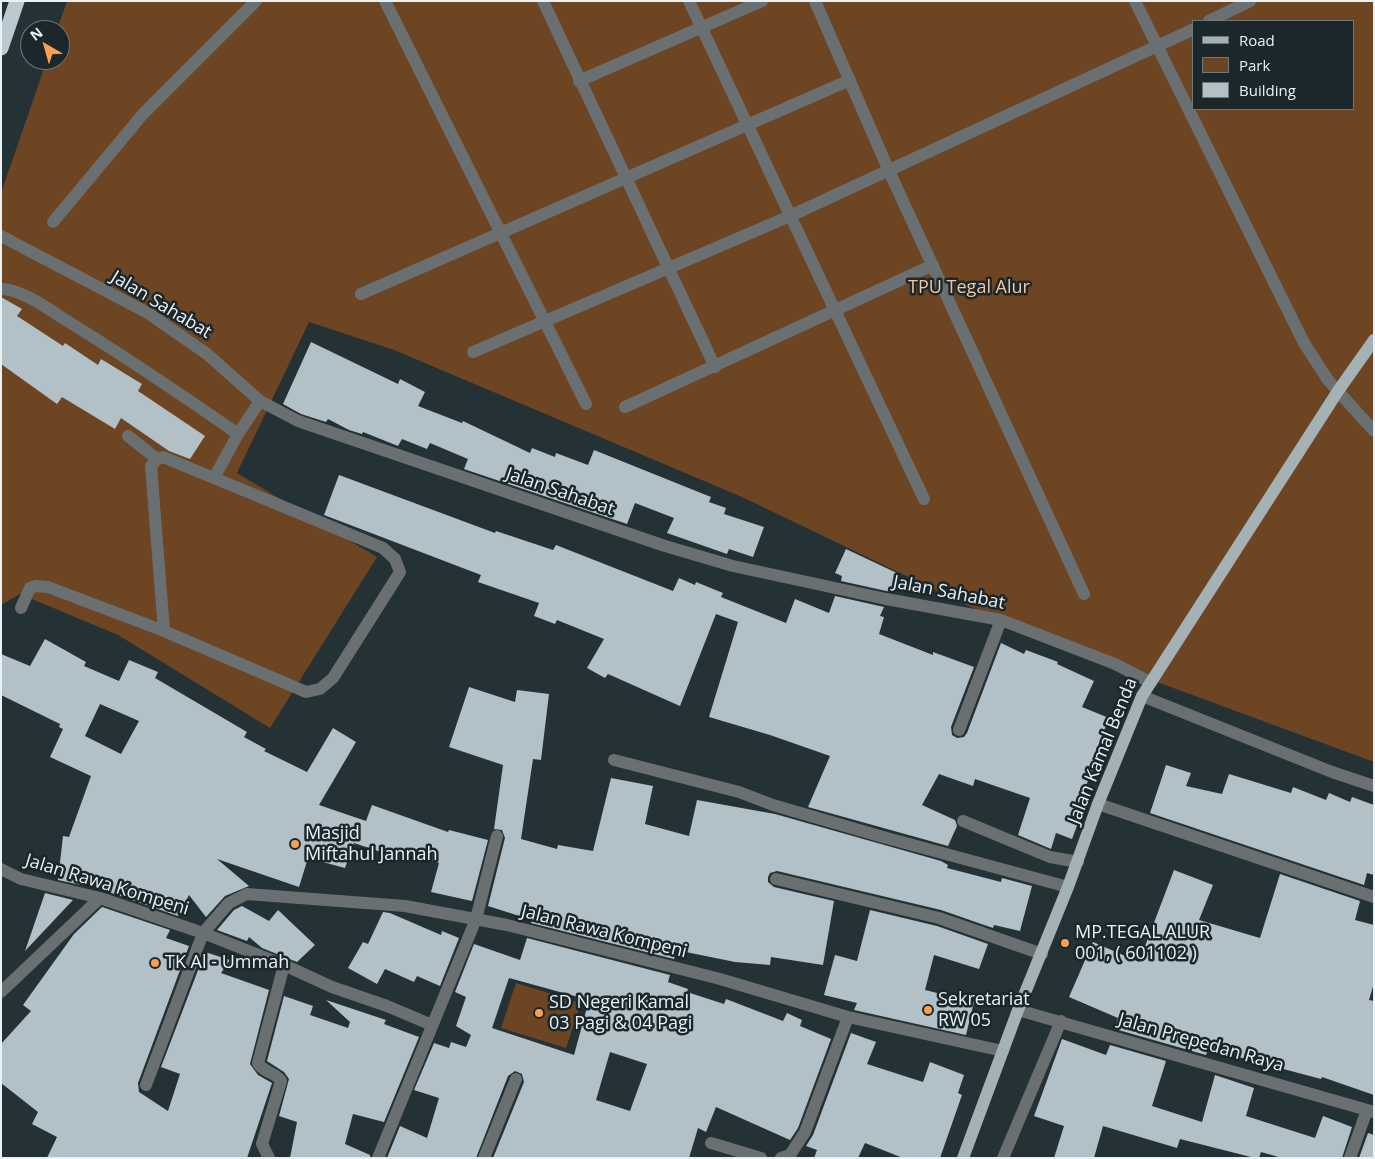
<!DOCTYPE html>
<style>
body{margin:0}
#map{position:relative;width:1375px;height:1159px;overflow:hidden;background:#243135;font-family:"Open Sans",sans-serif}
canvas{display:block}
.frame{position:absolute;inset:0;border:2px solid #e9f1f4;pointer-events:none}
.legend{position:absolute;left:1192px;top:20px;width:162px;height:90px;box-sizing:border-box;background:#1b272b;border:1px solid #6d787b;margin:0;padding:6px 9px;list-style:none;font-size:15px;color:#e9f1f4}
.legend li{display:flex;align-items:center;gap:10px;height:25px}
.legend b{width:25px;border:1px solid #6d787b}
.north{position:absolute;left:20px;top:20px;width:50px;height:50px;box-sizing:border-box;background:#1b272b;border:1px solid #6d787b;border-radius:50%;rotate:322deg;font-size:14px;font-weight:700;line-height:20px;text-align:center;color:#e9f1f4}
.north::after{content:'';display:block;margin:auto;width:18px;height:22px;background:#fa9f4f;clip-path:polygon(50% 0,100% 100%,50% 72%,0 100%)}
</style>
<div id="map">
<canvas width="1375" height="1159"></canvas>
<div class="frame"></div>
<ul class="legend">
<li><b style="height:6px;background:#a4b1b5"></b>Road</li>
<li><b style="height:14px;background:#6d4523"></b>Park</li>
<li><b style="height:14px;background:#b2c1c7"></b>Building</li>
</ul>
<div class="north">N</div>
</div>
<script>
const ctx = document.querySelector('canvas').getContext('2d');
ctx.lineJoin = 'round';
function fillPath(path, color) { ctx.fillStyle = color; ctx.fill(path, 'evenodd'); }
function trace(path, color, width, dash) { ctx.strokeStyle = color; ctx.lineWidth = width; ctx.lineCap = dash ? 'butt' : 'round'; ctx.setLineDash(dash || []); ctx.stroke(path); }
function drawText(font, color, halo, rows, align = 'center') {
  ctx.font = font + ' "Open Sans",sans-serif'; ctx.lineWidth = 5; ctx.setLineDash([]); ctx.textBaseline = 'middle'; ctx.strokeStyle = halo; ctx.fillStyle = color; for (const [text, x, y, turn = 0] of rows) {
    ctx.save(); ctx.translate(x, y); ctx.rotate((+turn || 0) * Math.PI / 180); ctx.textAlign = isNaN(turn) ? turn : align; if (halo) ctx.strokeText(text, 0, 0); ctx.fillText(text, 0, 0); ctx.restore();
  }
}
fillPath(new Path2D(`
 M 67,1 L 1374,1 L 1374,762 L 1027,634 L 742,497 L 394,350 L 309,322 L 237,473 L 377,557 L 270,728 L 118,635 L 20,594 L 1,605 L 1,193 L 47,60 L 60,60 L 60,30 L 57,30 ZM 1194,21 L 1354,21 L 1354,109 L 1194,109 Z
 M 516,983 L 581,1003 L 566,1048 L 501,1028 Z`), '#6d4523');
fillPath(new Path2D(`
 M 1,297 L 22,309 L 17,316 L 63,346 L 65,343 L 98,365 L 101,359 L 142,384 L 138,391 L 205,436 L 190,459 L 169,451 L 121,418 L 115,429 L 62,397 L 57,404 L 1,364 Z
 M 311,342 L 398,384 L 400,379 L 425,392 L 418,406 L 462,423 L 463,421 L 530,453 L 532,448 L 555,457 L 556,453 L 588,465 L 594,450 L 711,497 L 709,502 L 726,508 L 724,514 L 764,527 L 753,557 L 729,549 L 727,554 L 667,533 L 674,518 L 635,503 L 627,524 L 464,469 L 468,459 L 430,443 L 427,449 L 402,439 L 398,446 L 363,432 L 362,434 L 349,430 L 328,419 L 326,422 L 301,414 L 283,404 Z
 M 339,475 L 495,533 L 496,531 L 553,550 L 556,545 L 673,591 L 679,578 L 695,585 L 696,582 L 723,593 L 721,597 L 786,623 L 795,599 L 829,613 L 835,596 L 884,607 L 880,616 L 884,617 L 879,634 L 933,655 L 933,652 L 974,667 L 951,727 L 952,735 L 957,738 L 964,737 L 967,733 L 1001,643 L 1024,654 L 1026,650 L 1058,662 L 1057,664 L 1094,681 L 1082,707 L 1109,718 L 1094,756 L 1098,758 L 1074,813 L 1081,815 L 1072,839 L 1056,833 L 1051,849 L 1018,835 L 1030,798 L 975,779 L 973,786 L 939,774 L 922,805 L 955,820 L 957,826 L 948,846 L 808,807 L 830,756 L 770,735 L 709,717 L 738,622 L 716,614 L 680,706 L 608,674 L 605,678 L 587,668 L 604,639 L 557,620 L 555,624 L 534,616 L 539,603 L 478,582 L 481,575 L 324,515 Z
 M 846,549 L 899,574 L 891,592 L 841,581 L 842,576 L 835,573 Z
 M 45,639 L 86,662 L 84,666 L 119,681 L 129,660 L 158,672 L 155,678 L 247,732 L 244,737 L 266,749 L 264,751 L 307,772 L 333,728 L 356,742 L 319,805 L 366,821 L 372,805 L 448,832 L 449,830 L 488,840 L 472,901 L 431,892 L 439,863 L 407,854 L 405,860 L 354,843 L 345,868 L 308,858 L 299,887 L 217,859 L 249,886 L 225,896 L 206,917 L 189,895 L 178,916 L 103,890 L 92,881 L 86,886 L 58,880 L 63,836 L 69,837 L 91,776 L 50,757 L 63,729 L 59,727 L 60,724 L 1,695 L 1,654 L 30,666 ZM 100,704 L 139,721 L 121,754 L 85,736 Z
 M 469,687 L 515,702 L 517,690 L 549,694 L 541,760 L 533,759 L 521,839 L 557,849 L 558,845 L 593,851 L 611,778 L 653,786 L 645,824 L 689,836 L 697,800 L 775,814 L 941,861 L 948,865 L 947,868 L 1001,882 L 1002,878 L 1032,886 L 1020,931 L 994,925 L 993,928 L 941,910 L 777,871 L 770,873 L 768,877 L 768,882 L 774,887 L 834,901 L 823,965 L 771,957 L 770,965 L 735,962 L 676,950 L 674,959 L 531,923 L 532,920 L 488,906 L 505,838 L 502,830 L 494,829 L 503,765 L 449,747 Z
 M 1166,765 L 1191,773 L 1186,786 L 1222,794 L 1229,774 L 1291,793 L 1293,787 L 1326,800 L 1329,793 L 1350,802 L 1352,797 L 1374,805 L 1374,875 L 1367,873 L 1364,885 L 1150,813 Z
 M 1174,870 L 1213,885 L 1199,920 L 1260,938 L 1280,874 L 1360,901 L 1355,920 L 1374,925 L 1374,983 L 1369,1000 L 1374,1001 L 1374,1095 L 1322,1077 L 1321,1079 L 1208,1049 L 1206,1055 L 1115,1029 L 1118,1018 L 1069,997 L 1093,942 L 1139,962 Z
 M 45,893 L 73,900 L 25,951 Z
 M 242,906 L 269,921 L 278,910 L 315,945 L 297,962 L 262,948 L 249,937 L 247,941 L 217,930 L 234,910 Z
 M 102,907 L 170,930 L 166,938 L 189,946 L 138,1083 L 139,1092 L 168,1111 L 180,1074 L 161,1067 L 205,952 L 230,960 L 221,973 L 269,990 L 250,1064 L 258,1075 L 272,1083 L 247,1158 L 47,1158 L 57,1137 L 32,1124 L 38,1112 L 1,1083 L 1,1044 L 31,1011 L 23,1005 L 74,934 Z
 M 870,910 L 937,926 L 988,944 L 979,969 L 934,955 L 925,990 L 974,1002 L 966,1035 L 854,1010 L 857,1003 L 824,995 L 835,955 L 857,961 Z
 M 383,912 L 390,913 L 441,935 L 442,931 L 459,938 L 440,986 L 417,976 L 414,982 L 385,969 L 377,984 L 348,968 L 363,942 L 368,944 Z
 M 527,938 L 670,975 L 668,982 L 688,989 L 687,992 L 724,1004 L 726,999 L 783,1021 L 787,1013 L 802,1020 L 800,1026 L 831,1039 L 798,1128 L 790,1140 L 716,1107 L 706,1132 L 698,1128 L 689,1158 L 493,1158 L 524,1082 L 522,1074 L 515,1071 L 508,1076 L 476,1158 L 387,1158 L 400,1126 L 427,1138 L 439,1098 L 414,1090 L 434,1043 L 449,1048 L 451,1042 L 466,1047 L 471,1035 L 456,1026 L 466,997 L 455,992 L 474,944 L 520,960 ZM 509,978 L 589,1000 L 574,1055 L 492,1028 ZM 610,1052 L 647,1064 L 630,1111 L 596,1100 Z
 M 284,996 L 313,1006 L 310,1015 L 348,1028 L 350,1022 L 326,1000 L 386,1020 L 384,1024 L 419,1037 L 384,1122 L 353,1114 L 345,1144 L 370,1155 L 370,1158 L 290,1158 L 297,1122 L 279,1116 L 289,1079 L 284,1072 L 267,1061 Z
 M 851,1033 L 876,1042 L 867,1064 L 923,1082 L 930,1062 L 964,1075 L 958,1093 L 962,1095 L 940,1158 L 903,1158 L 865,1143 L 858,1158 L 814,1158 L 817,1150 L 806,1146 L 813,1135 Z
 M 1062,1039 L 1106,1055 L 1110,1045 L 1166,1061 L 1152,1106 L 1202,1122 L 1215,1075 L 1254,1088 L 1246,1116 L 1315,1138 L 1323,1116 L 1352,1127 L 1342,1158 L 1282,1158 L 1261,1152 L 1259,1158 L 1255,1158 L 1180,1139 L 1177,1148 L 1103,1126 L 1094,1158 L 1054,1158 L 1064,1126 L 1034,1116 Z
 M 1368,1133 L 1374,1135 L 1374,1158 L 1359,1158 Z`), '#b2c1c7');
trace(new Path2D(`
 M 385,1 L 586,404
 M 543,1 L 715,367
 M 689,1 L 924,499
 M 815,1 L 889,171 L 1084,594
 M 1135,1 L 1304,343 L 1328,380 L 1374,431
 M 1209,21 L 1250,1
 M 579,81 L 762,1
 M 53,222 L 143,114 L 256,1
 M 1,236 L 148,313 L 207,354 L 260,401 L 298,421 L 665,546 L 733,566 L 886,599 L 1001,620 L 1115,664 L 1150,682
 M 1,289 C 22,289 51,311 69,322 C 127,358 182,395 238,434
 M 361,294 L 850,80
 M 473,352 L 790,216 L 1194,29
 M 625,407 L 933,265
 M 128,436 L 157,459
 M 21,608 L 30,588 L 36,586 L 48,587 L 164,631 L 306,692 L 320,689 L 333,678 L 400,572 L 395,559 L 383,548 L 214,478 L 238,434 L 260,401
 M 164,631 L 151,466 L 157,459 L 163,457 L 214,478
 M 1142,696 L 1332,772 L 1374,786
 M 959,730 L 1001,620
 M 614,760 L 739,792 L 773,805 L 883,837 L 1068,887
 M 1098,804 L 1374,897
 M 963,821 L 1050,857 L 1078,862
 M 1,869 L 21,879 L 100,898 L 203,933 L 284,965 L 332,987 L 387,1006 L 432,1025
 M 776,879 L 939,918 L 1042,954
 M 1,992 L 100,898
 M 1018,1010 L 1374,1112
 M 146,1085 L 203,933 L 229,903 L 247,894 L 405,906 L 507,925 L 720,979 L 848,1017 L 1003,1051
 M 711,1143 L 761,1158
 M 269,1158 L 262,1144 L 281,1081 C 276,1072 263,1073 258,1063 L 284,965
 M 378,1158 L 476,919 L 497,836
 M 484,1158 L 516,1079
 M 781,1158 L 790,1155 L 805,1132 L 848,1017
 M 1003,1158 L 1061,1021
 M 1350,1158 L 1367,1110`), '#6a7072', 12);
trace(new Path2D(`
 M 963,1158 L 1018,1010 L 1068,887 L 1098,804 L 1142,696 L 1338,391 L 1374,340`), '#a4b1b5', 12);
trace(new Path2D(`
 M 1,48 L 17,1`), '#bbcad0', 15);
for (const [x, y, r, color] of [
 [295,844,5,"#fa9f4f"],
 [1065,943,5,"#fa9f4f"],
 [155,963,5,"#fa9f4f"],
 [928,1010,5,"#fa9f4f"],
 [539,1013,5,"#fa9f4f"]
]) { const dot = new Path2D(); dot.arc(x, y, r, 0, 2 * Math.PI); ctx.fillStyle = color; ctx.fill(dot); trace(dot, '#1b272b', 2); }
drawText('18px', '#f5c59f', '#1b272b', [
 ["TPU Tegal Alur",969,288]
]);
drawText('18px', '#e9f1f4', '#1b272b', [
 ["Jalan Sahabat",161,305,31],
 ["Jalan Sahabat",560,492,19],
 ["Jalan Sahabat",949,593,11],
 ["Jalan Kamal Benda",1103,751,-68],
 ["Jalan Rawa Kompeni",107,885,17],
 ["Jalan Rawa Kompeni",604,932,14],
 ["Jalan Prepedan Raya",1201,1043,16]
]);
drawText('18px', '#e9f1f4', '#1b272b', [
 ["Masjid",305,834],
 ["Miftahul Jannah",305,855],
 ["MP.TEGAL ALUR",1075,933],
 ["001, ( 601102 )",1075,954],
 ["TK Al - Ummah",165,963],
 ["Sekretariat",938,1000],
 ["RW 05",938,1021],
 ["SD Negeri Kamal",549,1003],
 ["03 Pagi & 04 Pagi",549,1024]
], 'left');
</script>
